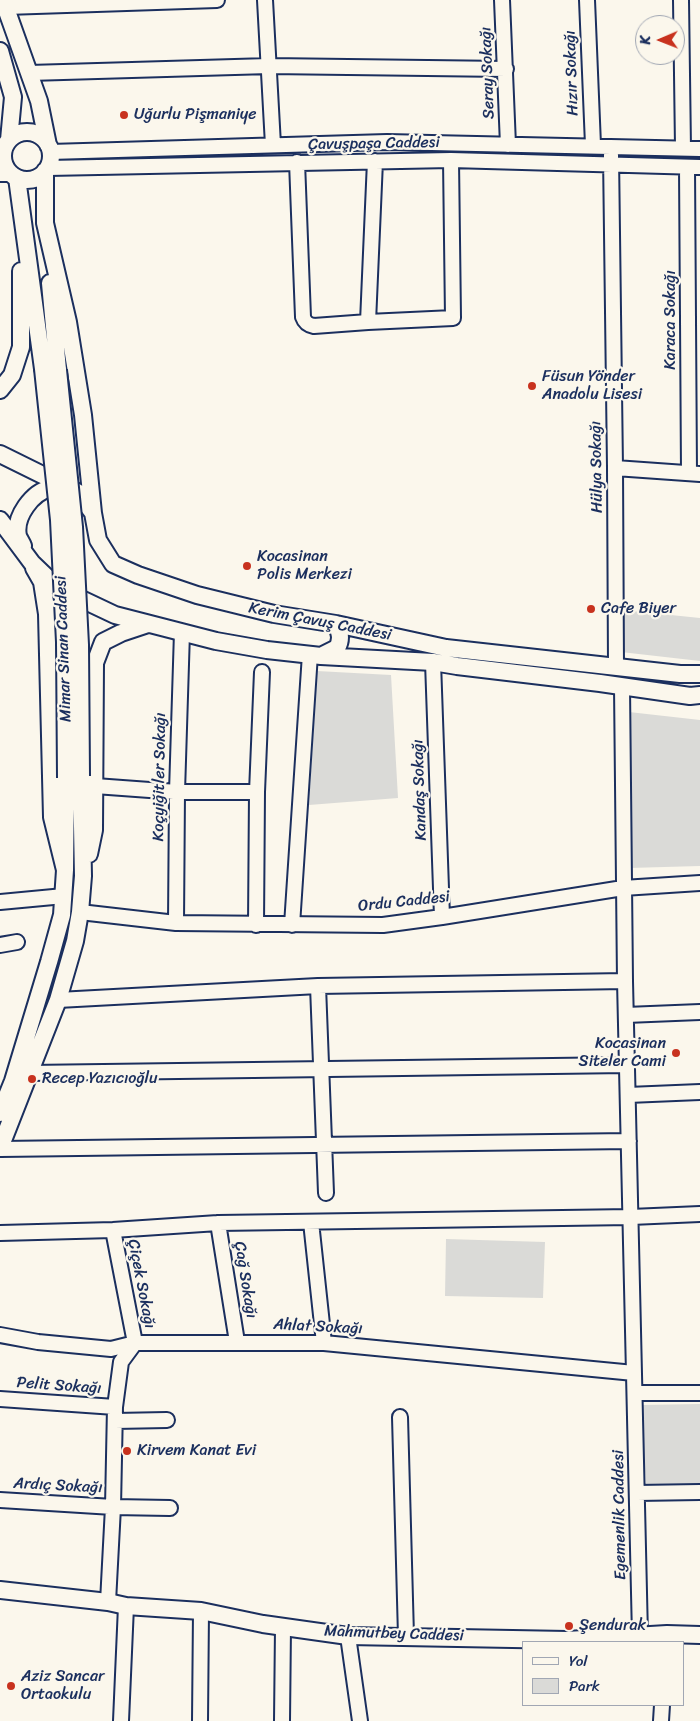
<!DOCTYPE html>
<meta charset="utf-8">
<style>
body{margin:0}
#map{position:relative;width:700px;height:1721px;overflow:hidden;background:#fbf7ec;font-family:Sriracha,sans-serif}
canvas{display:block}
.legend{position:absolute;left:522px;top:1641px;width:162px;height:65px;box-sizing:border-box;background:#fbf7ec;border:1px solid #a1a7b3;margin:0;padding:6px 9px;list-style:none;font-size:15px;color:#1b2f5e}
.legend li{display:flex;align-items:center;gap:10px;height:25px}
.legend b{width:25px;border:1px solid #a1a7b3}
.north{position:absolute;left:635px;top:15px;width:50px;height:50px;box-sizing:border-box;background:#fbf7ec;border:1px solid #a1a7b3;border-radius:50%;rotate:269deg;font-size:14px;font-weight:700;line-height:20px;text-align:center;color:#1b2f5e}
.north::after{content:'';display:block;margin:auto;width:18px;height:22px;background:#c8321e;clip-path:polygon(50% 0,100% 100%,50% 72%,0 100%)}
</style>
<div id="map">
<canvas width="700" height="1721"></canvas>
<ul class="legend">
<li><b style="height:6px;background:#fbf7ec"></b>Yol</li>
<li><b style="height:14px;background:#dadad7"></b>Park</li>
</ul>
<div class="north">K</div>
</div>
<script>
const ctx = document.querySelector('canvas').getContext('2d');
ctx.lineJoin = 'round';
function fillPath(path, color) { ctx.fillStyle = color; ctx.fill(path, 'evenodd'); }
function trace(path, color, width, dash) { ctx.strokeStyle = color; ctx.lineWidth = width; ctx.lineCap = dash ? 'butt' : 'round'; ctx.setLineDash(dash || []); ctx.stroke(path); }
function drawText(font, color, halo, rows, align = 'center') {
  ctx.font = font + ' Sriracha,sans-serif'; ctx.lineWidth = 4.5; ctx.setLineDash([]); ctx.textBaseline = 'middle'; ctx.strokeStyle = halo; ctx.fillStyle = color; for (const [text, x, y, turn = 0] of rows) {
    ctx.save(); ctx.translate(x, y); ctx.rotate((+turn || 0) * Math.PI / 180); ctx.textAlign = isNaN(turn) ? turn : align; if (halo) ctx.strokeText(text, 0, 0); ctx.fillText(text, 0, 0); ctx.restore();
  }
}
fillPath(new Path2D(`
 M 622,610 L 700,618 L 700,661 L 621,652 Z
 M 317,671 L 391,675 L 398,798 L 309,805 Z
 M 629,712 L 700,720 L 700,866 L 629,868 Z
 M 446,1239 L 545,1242 L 543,1298 L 445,1296 Z
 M 700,1404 L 700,1484 L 646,1485 L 641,1405 Z`), '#dadad7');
const minor = new Path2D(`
 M 265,0 L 273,145
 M 502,0 L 508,145
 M 587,0 L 593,145
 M 681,0 L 683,148
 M 6,7 L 217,0
 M 29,73 L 269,66 L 506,69
 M 0,148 L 5,147
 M 50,152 L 387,142 L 700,149
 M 611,155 L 615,468 L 616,667
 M 375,161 L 368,322 L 453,318 L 451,160
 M 297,162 L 303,317 C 305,323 308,325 314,326 L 368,322
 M 687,167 L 689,473
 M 48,168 L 451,160 L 700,167
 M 0,174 L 11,174
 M 615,468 L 700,474
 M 433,662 L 442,917
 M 622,686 L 625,981 L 640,1636
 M 95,786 L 177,792 L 257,792
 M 0,902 L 64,896
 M 80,912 L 176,923 L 383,925 L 442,917 L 623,888 L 700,883
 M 176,923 L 177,792 L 182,632
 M 256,925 L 257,792 L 262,672
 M 292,925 L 310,654
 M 0,945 L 17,942
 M 318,986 L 326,1193
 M 58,1000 L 318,986 L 625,981
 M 626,1015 L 700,1012
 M 29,1073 L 627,1065
 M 628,1095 L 700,1092
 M 0,1149 L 629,1141
 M 311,1222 L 324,1343
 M 218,1223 L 237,1342
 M 0,1233 L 113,1230 L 218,1223 L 631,1217 L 700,1214
 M 0,1335 L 38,1342 L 111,1349 L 135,1343 L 324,1343 L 634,1373
 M 635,1393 L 700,1393
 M 0,1399 L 115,1407
 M 400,1417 L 406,1636
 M 115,1421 L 167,1420
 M 637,1493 L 700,1492
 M 0,1500 L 113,1507 L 170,1508
 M 108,1602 L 113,1507 L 115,1407 L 121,1362 L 135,1343 L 113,1230
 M 348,1636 L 360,1721
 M 121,1721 L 126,1606
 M 200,1721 L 201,1611
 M 282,1721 L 283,1627
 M 661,1721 L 662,1705`);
const major = new Path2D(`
 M 3,0 L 39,101 L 48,145
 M 0,51 L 13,97 L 9,140
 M3 156a24 24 0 1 1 48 0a24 24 0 1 1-48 0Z
 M 45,171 L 45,223 L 68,322 L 83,415 L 93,513
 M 17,178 L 43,369
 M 50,283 L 58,370
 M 0,390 L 12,375 L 21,347 L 21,271
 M 0,454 L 77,492 L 93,513 L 98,540 L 113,564 L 138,575 L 197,595 L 274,614 L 336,624 L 446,648 L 680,674 L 700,674
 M 0,520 L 32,563 L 58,588 L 115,615 L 216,641 L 267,650 L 321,656 L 433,662 L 457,666 L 600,683 L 690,696 L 700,695
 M 23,546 C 22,543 19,539 18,536 C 14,517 32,492 51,488 C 56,488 62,488 67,488
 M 34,568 L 42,582 L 47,614 L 52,817 L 65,870
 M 321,656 L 337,648 C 342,639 340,633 336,624
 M 89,854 L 94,830 L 95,663 L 103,642 L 121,633 L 148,624
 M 0,1113 L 13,1081 L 49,962 L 62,915 L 65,870 L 66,778
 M 0,1148 L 58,1000 L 75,941 L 80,912 L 83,876 L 81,776
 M 0,1590 L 108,1602 L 126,1606 L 201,1611 L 263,1624 L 348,1636 L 567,1640 L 667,1634 L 700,1635`);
trace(minor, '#1b2f5e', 18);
trace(major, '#1b2f5e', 20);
trace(minor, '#fbf7ec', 14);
trace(major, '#fbf7ec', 16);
const majorBridge = new Path2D(`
 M 43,369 L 59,520 L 65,642 L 66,778
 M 58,370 L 74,527 L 80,645 L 81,776`);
trace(majorBridge, '#1b2f5e', 20, []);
trace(majorBridge, '#fbf7ec', 16);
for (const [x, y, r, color] of [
 [124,115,5,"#c8321e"],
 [532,386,5,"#c8321e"],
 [247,566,5,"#c8321e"],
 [591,609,5,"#c8321e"],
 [676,1053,5,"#c8321e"],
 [32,1079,5,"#c8321e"],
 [127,1451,5,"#c8321e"],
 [569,1626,5,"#c8321e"],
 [11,1686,5,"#c8321e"]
]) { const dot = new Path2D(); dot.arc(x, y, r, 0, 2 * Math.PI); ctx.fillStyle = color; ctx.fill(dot); trace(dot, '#fbf7ec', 2); }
drawText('16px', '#1b2f5e', '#fbf7ec', [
 ["Seray Sokağı",488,73,-92],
 ["Hızır Sokağı",572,73,-92],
 ["Çavuşpaşa Caddesi",374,144,-1],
 ["Karaca Sokağı",671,320,-90],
 ["Hülya Sokağı",597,467,-91],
 ["Kerim Çavuş Caddesi",320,622,11],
 ["Mimar Sinan Caddesi",64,649,-92],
 ["Koçyiğitler Sokağı",160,777,-89],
 ["Kandaş Sokağı",420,790,-92],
 ["Ordu Caddesi",404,902,-6],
 ["Çağ Sokağı",245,1280,81],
 ["Çiçek Sokağı",141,1284,79],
 ["Ahlat Sokağı",318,1327,3],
 ["Pelit Sokağı",59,1386,4],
 ["Ardıç Sokağı",58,1486,3],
 ["Egemenlik Caddesi",620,1515,-91],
 ["Mahmutbey Caddesi",394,1634,2]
]);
drawText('16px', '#1b2f5e', '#fbf7ec', [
 ["Uğurlu Pişmaniye",134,115],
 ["Füsun Yönder",542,377],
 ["Anadolu Lisesi",542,395],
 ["Kocasinan",257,557],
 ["Polis Merkezi",257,575],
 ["Cafe Biyer",601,609],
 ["Kocasinan",666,1044,"right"],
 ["Siteler Cami",666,1062,"right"],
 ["Recep Yazıcıoğlu",42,1079],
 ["Kirvem Kanat Evi",137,1451],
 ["Şendurak",579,1626],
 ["Aziz Sancar",21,1677],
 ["Ortaokulu",21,1695]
], 'left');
</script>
